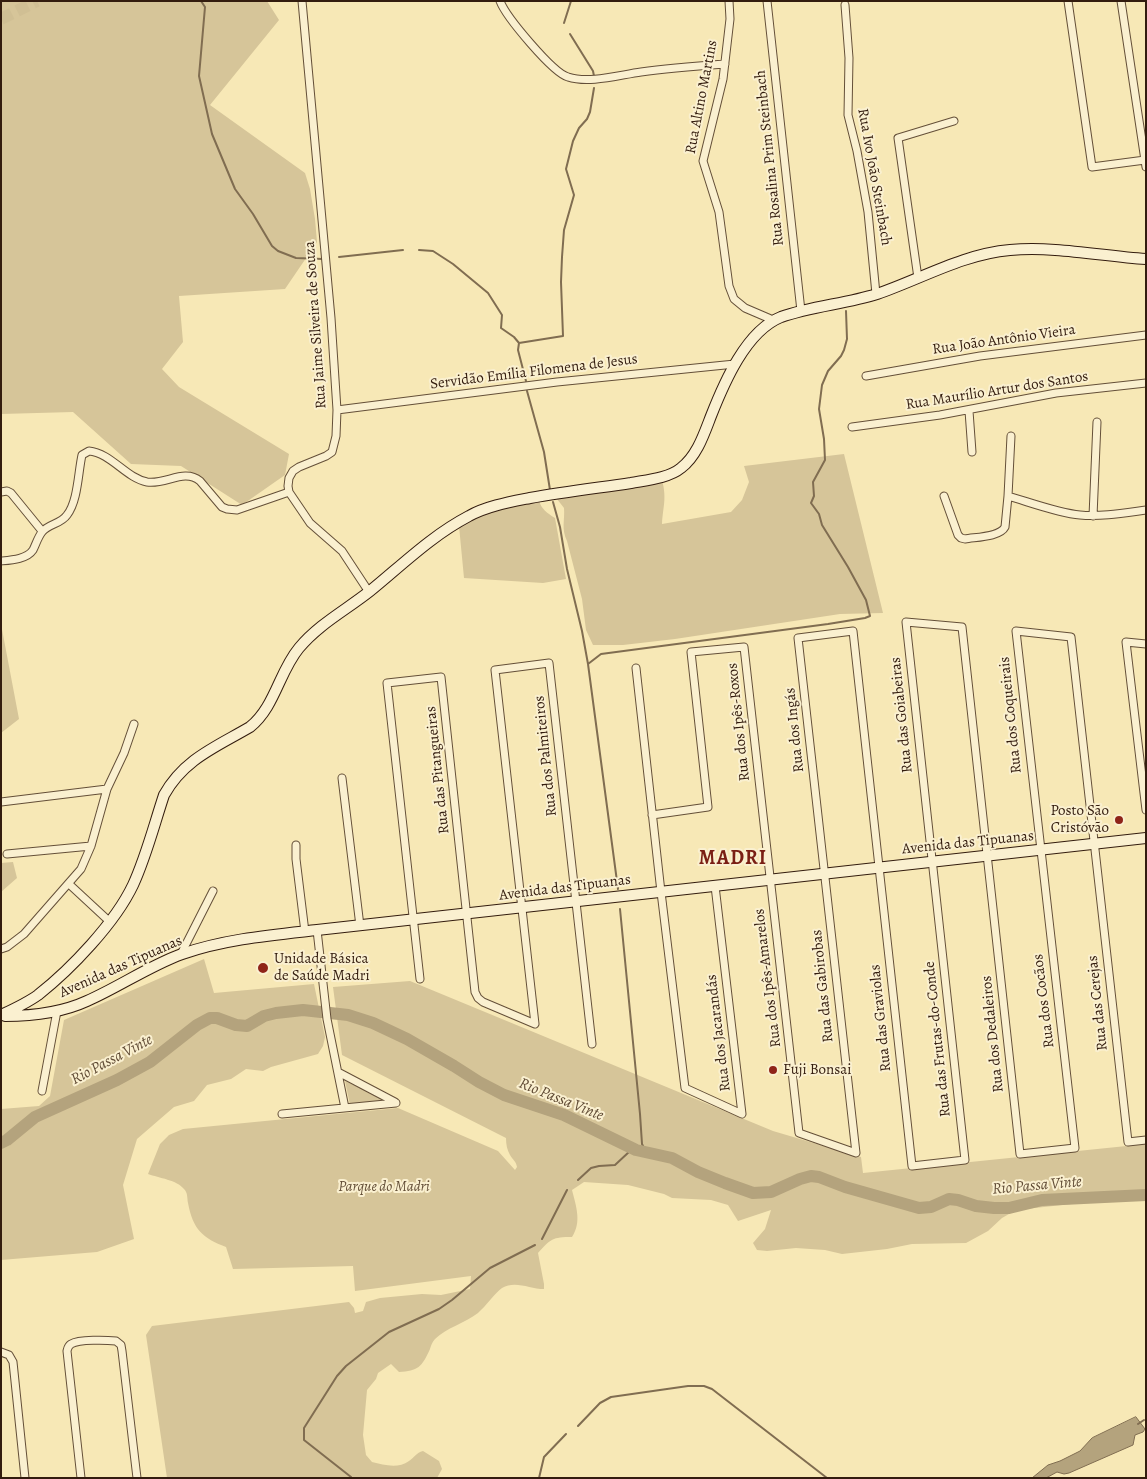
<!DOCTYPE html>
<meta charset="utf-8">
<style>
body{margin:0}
#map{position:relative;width:1147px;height:1479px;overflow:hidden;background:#f7e8b6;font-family:Alegreya,serif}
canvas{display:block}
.frame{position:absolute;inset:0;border:2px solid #331c0e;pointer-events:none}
</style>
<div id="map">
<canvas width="1147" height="1479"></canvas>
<div class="frame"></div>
</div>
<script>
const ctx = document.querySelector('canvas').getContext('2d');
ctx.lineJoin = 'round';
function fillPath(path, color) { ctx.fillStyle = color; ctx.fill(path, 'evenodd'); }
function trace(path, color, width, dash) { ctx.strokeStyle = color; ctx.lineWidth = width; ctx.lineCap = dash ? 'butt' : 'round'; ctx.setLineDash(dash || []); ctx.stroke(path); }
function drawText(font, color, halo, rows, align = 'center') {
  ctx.font = font + ' Alegreya,serif'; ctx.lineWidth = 4; ctx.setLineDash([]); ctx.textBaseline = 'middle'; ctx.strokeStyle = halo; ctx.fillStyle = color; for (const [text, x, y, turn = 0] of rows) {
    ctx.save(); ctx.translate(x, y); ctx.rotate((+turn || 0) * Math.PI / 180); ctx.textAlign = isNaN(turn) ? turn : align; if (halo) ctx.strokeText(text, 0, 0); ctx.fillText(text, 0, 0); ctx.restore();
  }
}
fillPath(new Path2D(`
 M 1,1 L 267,1 L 279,20 L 210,105 L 305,173 L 310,189 L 315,219 L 317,242 L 285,289 L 179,296 L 183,342 L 162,369 L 179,387 L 289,454 L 285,475 L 242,505 L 181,466 L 131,464 L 73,412 L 1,414 Z
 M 844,454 L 883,613 L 840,614 L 675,639 L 623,645 L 593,645 L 586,630 L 582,599 L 567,541 C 561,528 565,521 564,508 L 557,499 L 662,480 C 667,499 663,506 662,524 L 731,512 L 742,500 L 749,482 L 744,466 Z
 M 539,500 C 541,509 547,513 555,518 L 566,579 L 543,583 L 464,578 L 459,526 L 482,513 Z
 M 1,624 L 19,719 L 1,733 Z
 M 13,862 L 17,878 L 1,892 L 1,863 Z
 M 204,959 L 214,993 L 314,984 L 325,1037 L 323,1046 L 318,1054 L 271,1067 L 263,1071 L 246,1069 L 231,1079 L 207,1085 L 194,1101 L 174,1107 L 137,1139 L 123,1185 L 134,1239 L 97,1252 L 1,1260 L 1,1109 L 39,1106 L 50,1096 L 64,1020 Z
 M 410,981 L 773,1131 L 861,1157 L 863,1173 L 1146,1144 L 1146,1196 L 1016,1210 L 1002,1218 L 988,1231 L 966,1243 L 912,1244 L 887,1249 L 842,1254 L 825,1250 L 796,1248 L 767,1251 L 757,1250 L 753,1243 L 765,1229 L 771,1210 L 738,1221 L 728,1205 L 711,1200 L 672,1198 L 664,1194 L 628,1185 L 584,1182 L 572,1190 C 576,1206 582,1222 572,1237 C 552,1237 551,1239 538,1253 L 544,1284 L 544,1289 C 530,1289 515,1280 502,1288 C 496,1292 485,1307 478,1313 C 465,1323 446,1328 435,1339 C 432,1342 431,1346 430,1349 C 422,1367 418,1371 399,1372 L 391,1364 L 378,1373 L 376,1379 L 367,1390 L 363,1435 L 366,1455 L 372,1462 C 384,1465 398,1469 409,1461 C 415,1457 416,1453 423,1451 L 439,1461 L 442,1469 L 437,1478 L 167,1478 L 146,1335 L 152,1326 L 349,1302 L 354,1308 L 355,1313 L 363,1311 L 366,1302 L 380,1298 L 422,1294 L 441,1295 L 470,1289 L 471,1276 L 355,1291 L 353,1266 L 233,1269 L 226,1247 C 203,1238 193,1230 188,1203 C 187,1198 188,1193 184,1189 C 177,1180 159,1178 148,1174 L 160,1144 L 169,1135 L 183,1129 L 398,1108 L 498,1151 L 515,1170 L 517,1167 C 516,1161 513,1160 510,1155 C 507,1150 506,1144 506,1138 L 342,1055 L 333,987 Z
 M 345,1081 L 379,1097 L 383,1099 L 383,1101 L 350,1105 Z`), '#d6c599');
const water = new Path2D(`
 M 1136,1417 L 1145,1429 L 1143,1432 L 1135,1435 L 1133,1445 L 1069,1473 L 1064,1474 L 1057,1472 L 1046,1478 L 1032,1478 L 1048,1465 L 1060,1461 L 1080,1451 L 1092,1438 Z`);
fillPath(water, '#b4a37d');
trace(water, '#806d51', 1);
trace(new Path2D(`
 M 201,1 L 205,7 L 199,76 L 212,134 L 235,189 L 253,214 L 272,246 L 278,251 L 296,258 L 323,259
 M 564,23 L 571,1
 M 570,34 L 593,71 L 594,76
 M 419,250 L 433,251 L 453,264 L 488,293 L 502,315 L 501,328 L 514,337 L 519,343
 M 339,257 L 403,250
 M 519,343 L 563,336 L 561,282 L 562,257 L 564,230 L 574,195 L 566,169 L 573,141 L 579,128 L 587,119 L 590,112 L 594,88
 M 519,343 L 518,350 L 526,381
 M 527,391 L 544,452 L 550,490
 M 553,502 L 560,527 L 567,569 L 582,631 L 588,664 L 618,889
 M 588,664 L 601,654 L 828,624 L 865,618 L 870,616 L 866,600 L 848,567 L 822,525 L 819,514 L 811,503 L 814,496 L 813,482 L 825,460 L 824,439 L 819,409 L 822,385 L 828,371 L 841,356 L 844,350 L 847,339 L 846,311
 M 620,909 L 640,1114 L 642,1144 L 646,1152
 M 578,1180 L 591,1168 L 599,1166 L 615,1165 L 630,1151 L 636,1150
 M 542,1239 L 567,1190
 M 1138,1424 L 1144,1420
 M 578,1426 L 600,1403 L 611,1397 L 688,1386 L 704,1386 L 712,1389 L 827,1478
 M 351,1477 L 304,1440 L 304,1428 L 337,1376 L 346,1366 L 389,1332 L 439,1309 L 452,1300 L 490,1268 L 535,1245
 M 539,1478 L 544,1457 L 566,1434`), '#806d51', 2);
trace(new Path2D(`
 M 1,1143 L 7,1140 L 35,1117 L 117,1080 L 150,1062 L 197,1025 L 210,1018 L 217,1018 L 236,1025 L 247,1026 L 264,1016 L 276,1013 L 303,1010 L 348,1015 L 373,1023 L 407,1039 L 454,1066 L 479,1082 L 504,1095 L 564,1115 L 636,1150 L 672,1158 L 698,1172 L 725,1183 L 753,1193 L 771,1192 L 800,1179 L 811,1176 L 819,1177 L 845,1187 L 919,1208 L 931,1207 L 949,1199 L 958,1200 L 976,1206 L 994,1208 L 1009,1208 L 1042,1200 L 1146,1195`), '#b4a37d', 12);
trace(new Path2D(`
 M 1,19 L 37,1`), '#d0bf94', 12, [12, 6]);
const minor = new Path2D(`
 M 302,1 L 331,318 L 337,410 L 336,436 L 332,452 L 326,456 L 299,467 L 293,471 L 289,478 L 288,486 L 289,492 L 310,523 L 342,551 L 369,592
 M 500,1 C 506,17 553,73 568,77 C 589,84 619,75 641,72 C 669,68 697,66 725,64
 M 729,1 L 730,19 L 723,79 L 703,161 L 719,212 L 729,286 L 734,299 L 745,308 L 773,320
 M 767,1 L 801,311
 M 1068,1 L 1092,167 L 1145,160
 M 1121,1 L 1146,167
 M 845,5 L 849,58 L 848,115 L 857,151 L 868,212 L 876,294
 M 918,278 L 898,138 L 954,121
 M 866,376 L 980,356 L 1146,335
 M 337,410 L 557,382 L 735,364
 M 969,411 L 972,452
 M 852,427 L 940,415 L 1056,393 L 1146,383
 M 1,492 L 7,491 L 11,493 L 42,531
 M 944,496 L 958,535 L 961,538 L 965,539 C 976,537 1000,537 1005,527 L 1008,496 L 1011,436
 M 1008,496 C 1029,502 1058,513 1080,515 C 1101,517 1124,513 1146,510
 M 1093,516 L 1097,422
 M 1,561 C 12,560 27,559 33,550 C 36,544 38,537 42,532 C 48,524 61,524 67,515 C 78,501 78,473 82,455 L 89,451 C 111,453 126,478 147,482 C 166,485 184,468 200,481 L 222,507 L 227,509 L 237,510 L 289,492
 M 1146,644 L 1126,642 L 1146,810
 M 636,668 L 661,892 L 685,1088 L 742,1114 L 715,886
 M 342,778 L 360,926
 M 1,802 L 107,789
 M 652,815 L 708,807 L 691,652 L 744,647 L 799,1133 L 856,1153 L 798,638 L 853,631 L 912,1166 L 965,1160 L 906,622 L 962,627 L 1020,1154 L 1075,1148 L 1016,631 L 1071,637 L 1128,1142 L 1146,1140
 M 296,845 L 296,859 L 305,932
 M 7,854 L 91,846
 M 69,884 L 110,922
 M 317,930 L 327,1019 L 345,1108
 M 1,949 L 7,947 L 24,934 L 81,869 L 91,846 L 107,789 L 124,753 L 134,724
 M 181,954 L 213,891
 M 420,979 L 387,683 L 441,677 L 475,992 L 478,998 L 483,1002 L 535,1024 L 495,670 L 549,663 L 592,1044
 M 338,1072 L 395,1102
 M 42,1091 L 57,1011
 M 282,1114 L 396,1103
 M 1,1352 L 9,1355 L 13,1362 L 25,1478
 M 81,1478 L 67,1351 C 68,1347 68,1346 71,1344 C 79,1339 107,1340 116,1341 L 121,1345 L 122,1351 L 137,1478`);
const secondary = new Path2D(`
 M 1,1015 C 14,1009 27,1003 38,995 C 71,969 115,923 133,885 C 146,857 154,825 164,795 C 184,759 216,747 250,727 C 275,707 279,672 299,648 C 319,624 346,610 370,591 C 402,565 431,536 469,516 C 487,506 510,502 530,498 C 564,492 597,488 631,483 C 647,480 669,478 681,468 C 697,456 704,434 711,416 C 724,383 746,331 781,317 C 812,306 845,304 877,294 C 921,279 963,254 1010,250 C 1055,246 1101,256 1146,259
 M 5,1016 C 33,1016 61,1013 87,1001 C 119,987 149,966 182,954 C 225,939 272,935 317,930 L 1146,838`);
trace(minor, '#644f38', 9);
trace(secondary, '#331c0e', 12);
trace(minor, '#faf0d0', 7);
trace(secondary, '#faf0d0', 10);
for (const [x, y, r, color] of [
 [1119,820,5,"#8f2418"],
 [263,968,6,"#8f2418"],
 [773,1070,5,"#8f2418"]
]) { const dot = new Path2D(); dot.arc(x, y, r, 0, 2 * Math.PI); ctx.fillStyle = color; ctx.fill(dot); trace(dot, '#faf0d0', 2); }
drawText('15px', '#331c0e', '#faf0d0', [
 ["Rua Altino Martins",702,97,-79],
 ["Rua Rosalina Prim Steinbach",770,158,-96],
 ["Rua Ivo João Steinbach",874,177,80],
 ["Rua Jaime Silveira de Souza",316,325,-94],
 ["Rua João Antônio Vieira",1004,340,-8],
 ["Servidão Emília Filomena de Jesus",534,372,-7],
 ["Rua Maurílio Artur dos Santos",997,391,-9],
 ["Rua das Goiabeiras",902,715,-96],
 ["Rua dos Coqueirais",1011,715,-96],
 ["Rua dos Ipês-Roxos",739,722,-96],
 ["Rua dos Ingás",795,730,-96],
 ["Rua dos Palmiteiros",546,756,-96],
 ["Rua das Pitangueiras",438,770,-96],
 ["Avenida das Tipuanas",968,843,-6],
 ["Avenida das Tipuanas",565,888,-7],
 ["Avenida das Tipuanas",121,967,-24],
 ["Rua dos Ipês-Amarelos",768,978,-97],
 ["Rua das Gabirobas",823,986,-96],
 ["Rua dos Cocãos",1044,1001,-97],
 ["Rua das Cerejas",1098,1003,-96],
 ["Rua das Graviolas",881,1018,-96],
 ["Rua dos Jacarandás",719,1033,-97],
 ["Rua dos Dedaleiros",993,1034,-96],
 ["Rua das Frutas-do-Conde",938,1039,-96]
]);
drawText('15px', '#331c0e', '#faf0d0', [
 ["Posto São",1109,811,"right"],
 ["Cristóvão",1109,828,"right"],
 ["Unidade Básica",274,959],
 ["de Saúde Madri",274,976],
 ["Fuji Bonsai",783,1070]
], 'left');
drawText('italic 15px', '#644f38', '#faf0d0', [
 ["Parque do Madri",384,1187]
]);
drawText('italic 16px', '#604b35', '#faf0d0', [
 ["Rio Passa Vinte",112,1060,-28],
 ["Rio Passa Vinte",561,1100,22],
 ["Rio Passa Vinte",1037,1186,-5]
]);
ctx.letterSpacing = '1px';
drawText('bold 20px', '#7a1f14', '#faf0d0', [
 ["MADRI",733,859]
]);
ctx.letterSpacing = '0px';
</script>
